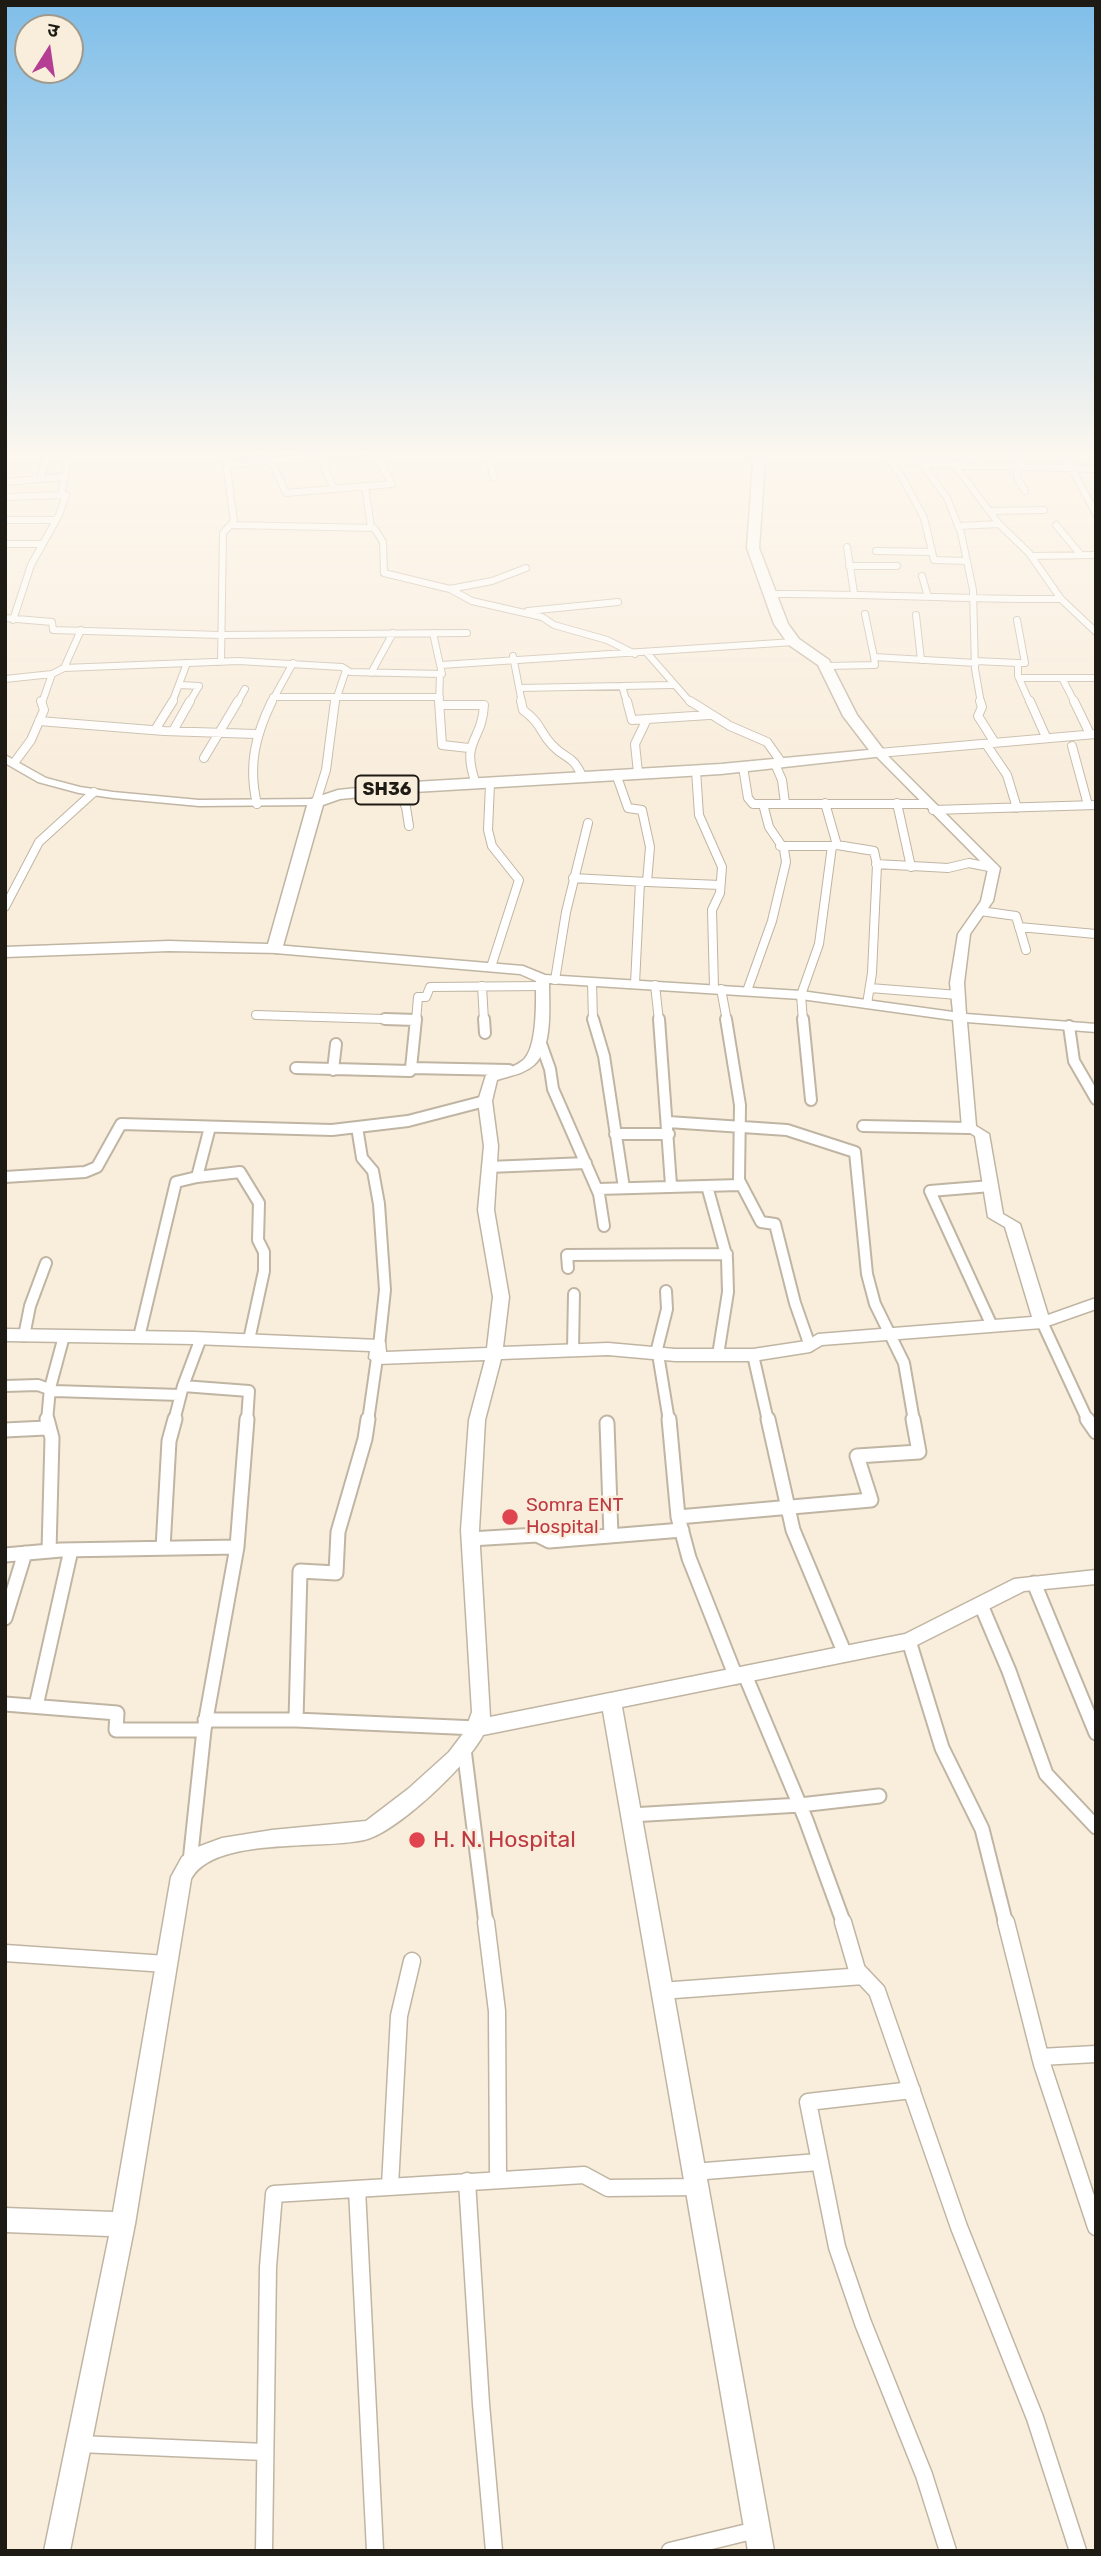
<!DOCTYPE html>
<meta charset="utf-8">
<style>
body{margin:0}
#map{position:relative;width:1101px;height:2556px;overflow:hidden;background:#f9eddb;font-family:Rubik,"Noto Sans Devanagari",sans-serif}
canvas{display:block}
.frame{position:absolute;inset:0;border:7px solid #1e1a14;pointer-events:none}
.north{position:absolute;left:14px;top:14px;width:70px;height:70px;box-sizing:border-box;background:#f9eddb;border:2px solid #a1998b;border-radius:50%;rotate:12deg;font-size:19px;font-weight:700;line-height:28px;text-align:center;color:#1e1a14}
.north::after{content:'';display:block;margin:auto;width:24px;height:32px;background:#b43e94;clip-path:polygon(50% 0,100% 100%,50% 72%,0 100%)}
</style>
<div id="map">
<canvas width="1101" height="2556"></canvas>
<div class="frame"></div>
<div class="north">उ</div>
</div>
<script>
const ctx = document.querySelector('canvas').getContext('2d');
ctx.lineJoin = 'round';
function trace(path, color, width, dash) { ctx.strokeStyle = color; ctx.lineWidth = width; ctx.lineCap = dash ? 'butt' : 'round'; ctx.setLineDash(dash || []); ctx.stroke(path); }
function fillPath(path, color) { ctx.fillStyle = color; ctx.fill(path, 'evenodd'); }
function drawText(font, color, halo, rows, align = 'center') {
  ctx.font = font + ' Rubik,sans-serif'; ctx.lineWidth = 5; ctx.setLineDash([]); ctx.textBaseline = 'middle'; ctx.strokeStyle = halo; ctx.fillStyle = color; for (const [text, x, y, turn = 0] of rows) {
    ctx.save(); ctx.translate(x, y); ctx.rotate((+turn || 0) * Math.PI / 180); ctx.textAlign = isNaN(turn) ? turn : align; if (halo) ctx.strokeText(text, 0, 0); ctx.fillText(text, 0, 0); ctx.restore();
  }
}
const streetFar4 = new Path2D(`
 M 487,450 L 494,478
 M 883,450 L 903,479 L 924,518 L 934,560 L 966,561
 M 912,450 L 947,498 L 961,533 L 973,590 L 975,669 L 981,703
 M 981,450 L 983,464
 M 1016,450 L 1021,465
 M 1062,450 L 1096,514
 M 227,456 L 273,450
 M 320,456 L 334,489
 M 271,460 L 286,493 L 392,484 L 373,450
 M 892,462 L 919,461
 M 922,464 L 1096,469
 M 954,464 L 999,524 L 1029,553 L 1061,599 L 1096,632
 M 226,465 L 374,451
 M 1016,465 L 1018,479 L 1025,491
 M 40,479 L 49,450
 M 5,482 L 63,477
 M 365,486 L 371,527
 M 61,495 L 70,450
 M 5,497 L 66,495 L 59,515 L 31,565 L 13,620
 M 989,511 L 1044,510
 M 5,520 L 56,520
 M 232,525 L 374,528 L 383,542 L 384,573 L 450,589 L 472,601 L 542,617 L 554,625 L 607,640 L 635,654
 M 1056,525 L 1081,555
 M 958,526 L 999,524
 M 5,544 L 41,544
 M 847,547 L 854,593
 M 876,551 L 932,552
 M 1031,556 L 1096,555
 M 849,566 L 897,566
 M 922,576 L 928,597
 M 450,589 L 492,581 L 526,568
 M 771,594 C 868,593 964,600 1061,599
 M 528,611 L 618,602
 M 865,614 L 874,657 L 976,663
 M 916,615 L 921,660
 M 5,618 L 52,622 L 53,630 L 221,635 L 467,633
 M 1017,620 L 1025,663 L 1018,663
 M 647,653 L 691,703
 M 513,656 L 522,703
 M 976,661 L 1018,663 L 1018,676 L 1030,703
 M 221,662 L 223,533 L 234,521 L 226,463 L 228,450
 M 441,665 L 794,642
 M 825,666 L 875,665 L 874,657
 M 64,668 L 238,661 L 342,667 L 350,672 L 442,674 L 433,633
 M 371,673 L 393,633
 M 1020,678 L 1096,678
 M 1062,678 L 1075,703
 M 5,679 L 52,674
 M 180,685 L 199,686 L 189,703
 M 622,686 L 627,703
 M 519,688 L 673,685
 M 273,697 L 440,697
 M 42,703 L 52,674 L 64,668 L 81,630
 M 172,703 L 187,663
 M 237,703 L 245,689
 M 271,703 L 293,663
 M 335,703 L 346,670
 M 439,703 L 440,674`);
const streetFar3 = new Path2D(`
 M 439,701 L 442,745 L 469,748
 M 521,701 L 523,710 C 542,724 539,731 552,745 C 567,761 572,753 583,778
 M 627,701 L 632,720 L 709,715
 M 690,701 L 730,726 L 767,742 L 782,763
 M 980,701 L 982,707 L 978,716 L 995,743
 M 1030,701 L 1046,737
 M 1074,701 L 1090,734
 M 441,705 L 484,705 C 482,743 460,739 476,784
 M 39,721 L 164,731 L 256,734
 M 155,730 L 173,701
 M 173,731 L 190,701
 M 986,744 L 1007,775 L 1017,808
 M 1072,746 L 1088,805
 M 879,753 L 1096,734
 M 204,758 L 238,701
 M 14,763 L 31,740 L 44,710 L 41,701
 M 775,764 L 782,780 L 785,803
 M 743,767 L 748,798 L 753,804 L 763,804 L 769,827 L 784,849 L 786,862 L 772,921 L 747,991
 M 696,770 L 699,815 L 722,867 L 720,893 L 712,910 L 714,988
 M 638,773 L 635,744 L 647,719
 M 490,784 L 488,830 L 492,846 L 519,880 L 491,967
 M 397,789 L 406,807 L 409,826
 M 316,802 L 326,770 L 335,701
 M 825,803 L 837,845 L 874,851 L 877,865 L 872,973 L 867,1004
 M 897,803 L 911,867
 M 257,804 C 248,766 255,736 272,701
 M 763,804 L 927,804
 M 933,810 L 1096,805
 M 780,846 L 832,846
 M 876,864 L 948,868 L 969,863 L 994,868
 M 573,878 L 647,882 L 650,847 L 642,810 L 628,808 L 616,774
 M 647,882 L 720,885
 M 5,907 L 39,842 L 94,792
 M 980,911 L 1016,916 L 1026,950
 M 1019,927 L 1096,934
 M 555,980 L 566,912 L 588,823
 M 592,982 L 593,1021
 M 635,984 L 640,882
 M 655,985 L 659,1021
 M 482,986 L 484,1021
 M 870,988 L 958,995
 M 721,989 L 727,1021
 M 256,1015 L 416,1020
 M 416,1021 L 418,997 L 426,997 L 430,987 L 542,986
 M 803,1021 L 801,995 L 819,944 L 832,846 L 837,845`);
const streetFar2 = new Path2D(`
 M 385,1019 L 416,1020
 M 416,1019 L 411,1068 L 509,1070
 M 484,1019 L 485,1033
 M 593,1019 L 604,1056 L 624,1188
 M 659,1019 L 671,1185
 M 726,1019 L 740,1105 L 739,1180 L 761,1222 L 775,1224 L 795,1303 L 810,1346
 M 803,1019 L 811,1100
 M 1069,1026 L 1074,1061 L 1096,1099
 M 539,1038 L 550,1069 L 553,1089 L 599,1194 L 604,1226
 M 296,1068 L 410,1071 L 411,1068
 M 333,1070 L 336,1044
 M 668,1122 L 787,1130 L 855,1152 L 867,1274 L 875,1304 L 904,1363 L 914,1421
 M 863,1126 L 969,1128
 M 357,1127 L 362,1158 L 373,1171 L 379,1204 L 385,1290 L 379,1346
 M 615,1134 L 669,1134
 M 489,1167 L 586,1163
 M 5,1177 L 85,1172 L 97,1167 L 121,1124 L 332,1130 L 408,1121 L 485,1101
 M 197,1177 L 240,1172 L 259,1203 L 258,1240 L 264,1252 L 264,1271 L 249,1340
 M 707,1186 L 727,1258 L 728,1292 L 718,1355
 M 991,1186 L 930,1191 L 992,1326
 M 598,1189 L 740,1185
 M 568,1268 L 567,1255 L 727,1254
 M 1042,1322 L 1088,1421
 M 24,1336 L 30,1306 L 46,1263
 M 139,1337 L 176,1182 L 197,1177 L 210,1127
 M 573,1350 L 574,1294
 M 656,1353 L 667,1309 L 666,1291
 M 658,1354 L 669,1421
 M 753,1355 L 768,1421
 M 5,1386 L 38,1385 L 54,1391 L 180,1395
 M 183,1386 L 249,1391 L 247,1421
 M 47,1421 L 50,1388 L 64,1336
 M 174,1421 L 183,1386 L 201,1338
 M 368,1421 L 377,1358`);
const streetFar1 = new Path2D(`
 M 47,1419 L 52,1438 L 49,1551
 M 669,1419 L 678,1517 L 689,1558 L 736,1677
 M 768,1419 L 793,1530 L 845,1654
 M 1087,1419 L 1096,1432
 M 607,1423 L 611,1536
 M 5,1430 L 46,1428
 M 678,1517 L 871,1500 L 857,1456 L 919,1452 L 913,1419
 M 470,1539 L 537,1535 L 549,1541 L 682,1530
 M 237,1547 L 247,1419
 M 163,1548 L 169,1441 L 175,1419
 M 5,1555 L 61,1550 L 237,1547 L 204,1730 L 190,1862
 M 1034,1583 L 1096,1733
 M 981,1605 L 1009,1671 L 1046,1774 L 1096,1827
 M 5,1618 L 25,1553
 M 909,1641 L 942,1748 L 982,1829 L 1006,1924
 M 745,1675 L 806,1820 L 844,1924
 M 5,1704 L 117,1713 L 116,1730 L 204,1730
 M 36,1706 L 71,1550
 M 205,1720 L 296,1720 L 477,1728
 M 296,1720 L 300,1571 L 336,1573 L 338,1532 L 365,1439 L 368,1419
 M 464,1749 L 486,1924
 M 631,1815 L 800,1805 L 879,1796`);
const street = new Path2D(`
 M 486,1922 L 497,2011 L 498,2179
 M 843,1922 L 857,1970 L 877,1991 L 959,2227 L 1035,2418 L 1078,2551
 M 1006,1922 L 1042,2064 L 1096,2227
 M 5,1953 L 166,1964
 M 661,1991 L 863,1976
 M 1040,2057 L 1096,2054
 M 912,2090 L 808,2102 L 837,2247 L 863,2323 L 924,2475 L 948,2551
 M 693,2172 L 818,2162
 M 467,2181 L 481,2404 L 494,2551
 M 390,2186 L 399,2016 L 412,1961
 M 357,2189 L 375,2551
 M 79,2444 L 265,2452
 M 264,2551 L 268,2267 L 274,2194 L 584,2175 L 608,2188 L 696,2187
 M 670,2551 L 756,2530`);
const secondary = new Path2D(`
 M 879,750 L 883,751 L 1000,868 L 993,901 L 970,934 L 964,983 L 966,1014 L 1096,1024 L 1096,1032 L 967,1022 L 976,1126 L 989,1134 L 1003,1214 L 1020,1224 L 1048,1315 L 1096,1298 L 1096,1309 L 1042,1328 L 822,1345 L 810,1352 L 753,1361 L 675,1361 L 608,1355 L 501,1359 L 485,1420 L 479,1530 L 490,1717 L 905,1634 L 1014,1579 L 1096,1570 L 1096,1584 L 1024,1591 L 909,1649 L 622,1707 L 774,2551 L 748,2551 L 603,1711 L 483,1735 C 468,1765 396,1833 364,1840 C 321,1850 214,1836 191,1879 L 135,2224 L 70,2551 L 44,2551 L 109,2236 L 5,2232 L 5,2208 L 113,2212 L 171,1877 L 182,1857 L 195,1848 L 222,1838 L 272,1830 L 366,1821 L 408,1789 L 449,1752 L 465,1731 L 472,1712 L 461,1530 L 469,1420 L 485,1360 L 377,1364 L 369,1358 L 370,1351 L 194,1344 L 5,1341 L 5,1329 L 194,1332 L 379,1340 L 385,1342 L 386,1352 L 487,1348 L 493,1297 L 478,1210 L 484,1146 L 478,1101 L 486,1075 C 498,1071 512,1069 522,1061 C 538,1050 536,999 536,981 L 520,974 L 275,953 L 269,949 L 275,945 L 523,966 L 545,975 L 801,991 L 953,1012 L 950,983 L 958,934 L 981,901 L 988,869 L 875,755 L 875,751 ZM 549,983 L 801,999 L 953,1020 L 962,1128 L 975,1136 L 988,1217 L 1005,1227 L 1032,1317 L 818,1334 L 806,1341 L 753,1349 L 675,1349 L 608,1343 L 503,1347 L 509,1297 L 494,1210 L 498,1146 L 492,1101 L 497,1080 C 509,1076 524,1074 534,1065 C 553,1048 549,1007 549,983 Z
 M 5,755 L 46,778 L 80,787 L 113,792 L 199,800 L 316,799 L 322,802 L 316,805 L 199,806 L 113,798 L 79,793 L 38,782 L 5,763 Z`);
const highway = new Path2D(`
 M 749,450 L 761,450 L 765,462 L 759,548 L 788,624 L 799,639 L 829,660 L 857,715 L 886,753 L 884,756 L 721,774 L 414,792 L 340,799 L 323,805 L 281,953 L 169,951 L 5,957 L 5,947 L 169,941 L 268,944 L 308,802 L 311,799 L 338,790 L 414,782 L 721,764 L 869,750 L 843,716 L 818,665 L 789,645 L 774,624 L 747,548 L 753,462 Z`);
trace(streetFar4, '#c0b5a3', 8);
trace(streetFar3, '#c0b5a3', 10);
trace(streetFar2, '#c0b5a3', 14);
trace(streetFar1, '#c0b5a3', 17);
trace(street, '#c0b5a3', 19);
trace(secondary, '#c0b5a3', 3);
trace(highway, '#c0b5a3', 3);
trace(streetFar4, '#fff', 6);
trace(streetFar3, '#fff', 8);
trace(streetFar2, '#fff', 10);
trace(streetFar1, '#fff', 13);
trace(street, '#fff', 16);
fillPath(secondary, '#fff');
fillPath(highway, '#fff');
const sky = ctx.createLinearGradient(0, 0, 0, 808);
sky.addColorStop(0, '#7fbee9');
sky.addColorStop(0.56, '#fcf7ef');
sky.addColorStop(1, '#fcf7ef00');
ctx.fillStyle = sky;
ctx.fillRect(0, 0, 1101, 808);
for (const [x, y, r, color] of [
 [510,1517,9,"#e0444e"],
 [417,1840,9,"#e0444e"]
]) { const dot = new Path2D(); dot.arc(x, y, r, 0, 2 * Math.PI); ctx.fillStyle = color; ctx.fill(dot); trace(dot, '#f9eddb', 2.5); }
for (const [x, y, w] of [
 [387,790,63]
]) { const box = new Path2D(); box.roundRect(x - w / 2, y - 14.5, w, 29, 5); ctx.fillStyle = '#f9eddb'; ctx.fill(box); trace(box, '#1e1a14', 2); }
drawText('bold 18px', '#1e1a14', null, [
 ["SH36",387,790]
]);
drawText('19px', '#be3a42', '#f9eddb', [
 ["Somra ENT",526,1506],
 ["Hospital",526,1528]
], 'left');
drawText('23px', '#be3a42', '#f9eddb', [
 ["H. N. Hospital",433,1840]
], 'left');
</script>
